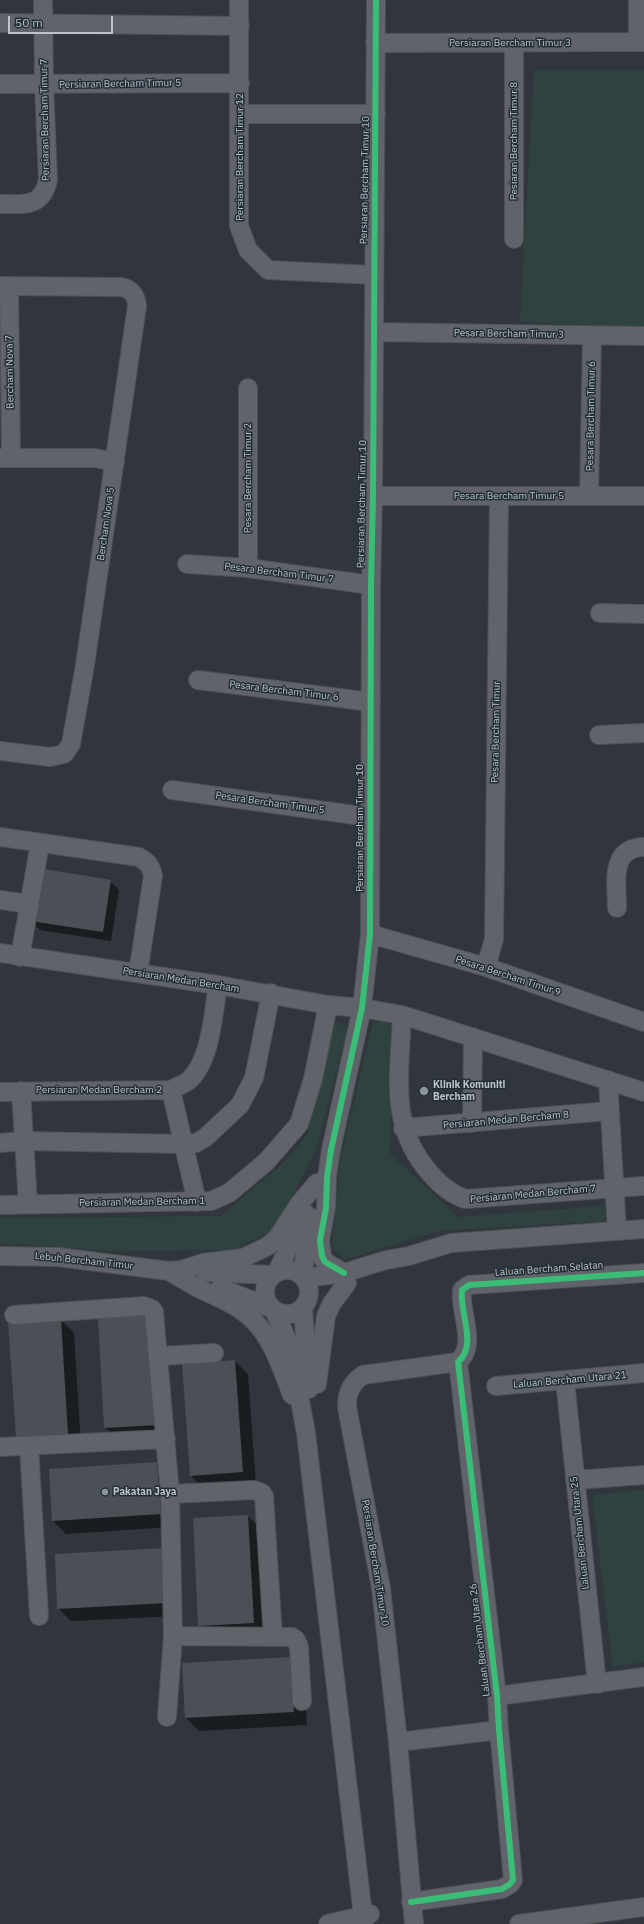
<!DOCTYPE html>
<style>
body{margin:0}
#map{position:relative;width:644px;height:1924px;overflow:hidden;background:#30363c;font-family:"IBM Plex Sans",sans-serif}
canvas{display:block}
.scale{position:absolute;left:8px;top:16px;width:105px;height:18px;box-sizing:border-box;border:2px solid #bcc3cb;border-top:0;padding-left:5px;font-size:12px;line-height:14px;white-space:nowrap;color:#bcc3cb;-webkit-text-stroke:3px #232d36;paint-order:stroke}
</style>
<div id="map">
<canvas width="644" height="1924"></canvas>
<div class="scale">50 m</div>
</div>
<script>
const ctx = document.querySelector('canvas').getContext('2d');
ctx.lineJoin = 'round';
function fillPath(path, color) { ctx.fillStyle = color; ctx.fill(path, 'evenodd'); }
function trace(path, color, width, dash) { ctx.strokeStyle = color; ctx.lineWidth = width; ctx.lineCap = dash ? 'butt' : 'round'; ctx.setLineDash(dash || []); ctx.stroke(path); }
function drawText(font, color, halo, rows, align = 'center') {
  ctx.font = font + ' "IBM Plex Sans",sans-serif'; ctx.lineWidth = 3; ctx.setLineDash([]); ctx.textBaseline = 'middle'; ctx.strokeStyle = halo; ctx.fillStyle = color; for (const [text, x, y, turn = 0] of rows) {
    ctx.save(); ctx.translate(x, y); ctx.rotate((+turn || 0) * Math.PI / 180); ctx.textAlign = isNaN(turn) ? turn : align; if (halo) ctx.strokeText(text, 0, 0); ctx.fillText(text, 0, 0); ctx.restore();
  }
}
fillPath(new Path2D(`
 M 534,70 L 644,70 L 644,331 L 520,321 Z
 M 392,1019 L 390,1154 L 458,1217 L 605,1206 L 605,1221 L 439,1231 L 344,1260 L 332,1248 L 340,1160 L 373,1023 Z
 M 334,1021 L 348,1028 L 316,1150 L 275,1229 L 233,1250 L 110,1251 L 0,1243 L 0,1218 L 221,1216 L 283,1163 L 307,1135 Z
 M 644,1490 L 644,1662 L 613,1667 L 592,1495 Z`), '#2e4241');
fillPath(new Path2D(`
 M 110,881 L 119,890 L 111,941 L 40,930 L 31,921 Z
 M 99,1319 L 170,1437 L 118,1440 L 105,1427 Z
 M 61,1320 L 74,1333 L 81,1446 L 30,1450 L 17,1437 Z
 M 235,1361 L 248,1374 L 256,1485 L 204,1489 L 191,1476 Z
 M 156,1463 L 169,1476 L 173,1527 L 66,1534 L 53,1521 L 50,1470 Z
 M 248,1516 L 261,1529 L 267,1636 L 212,1639 L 199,1626 L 194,1519 Z
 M 163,1549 L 179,1616 L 71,1621 L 58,1608 Z
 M 304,1671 L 307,1725 L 199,1731 L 186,1718 Z`), '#0007');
fillPath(new Path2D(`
 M 38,868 L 111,880 L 103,932 L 30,921 Z
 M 151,1315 L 158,1425 L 104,1428 L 98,1318 Z
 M 61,1319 L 68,1434 L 16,1437 L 8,1322 Z
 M 235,1360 L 243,1472 L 190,1476 L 182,1364 Z
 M 157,1462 L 161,1514 L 52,1521 L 49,1469 Z
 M 248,1515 L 254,1623 L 198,1626 L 193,1518 Z
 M 164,1548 L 167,1603 L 57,1609 L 55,1554 Z
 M 291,1657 L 294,1712 L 185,1718 L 182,1663 Z`), '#4a5055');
const minor = new Path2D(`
 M 239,0 L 239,226 L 248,250 L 268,270 L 374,275
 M 638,0 L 638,42
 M 0,23 L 240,26
 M 375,43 L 644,42
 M 514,43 L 514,239
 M 0,84 L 240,83
 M 240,114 L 376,114
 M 0,204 C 24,204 42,208 48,180 L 44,85 L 43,0
 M 0,286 L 121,287 C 132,289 136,295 137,306 L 85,665 L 71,744 L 64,754 L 50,757 L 0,751
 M 9,286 L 11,458
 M 374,332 L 644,336
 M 1,458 L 95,458 L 115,462
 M 373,496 L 644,496
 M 589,496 L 592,335
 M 187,564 L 248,568 L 371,585
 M 248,568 L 248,388
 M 600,613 L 644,614
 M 198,680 L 371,702
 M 599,735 L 644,733
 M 172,790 L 369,817
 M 0,837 L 139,857 C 148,862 151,866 153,876 L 138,973
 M 0,900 L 29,904
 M 617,908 C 617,883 609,848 644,847
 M 370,934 L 486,967 L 644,1022
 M 0,953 L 218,985 L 328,1005 L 362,1008 L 402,1015 L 644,1092
 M 20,957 L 40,843
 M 486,967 L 494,939 L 499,496
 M 402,1015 C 400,1069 389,1122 425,1167 C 437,1182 447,1192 465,1199 L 644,1186
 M 608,1080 L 617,1231
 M 171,1090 L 197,1202
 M 21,1091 L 28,1204
 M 0,1092 L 171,1090 C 176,1087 183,1085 188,1081 C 211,1062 213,1014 218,985
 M 472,1123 L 473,1037
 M 403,1128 L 609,1111
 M 0,1143 L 24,1141 L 183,1144 L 196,1143 L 206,1137 L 240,1105 L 254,1078 L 271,993
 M 0,1205 L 211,1201 L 229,1193 L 266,1162 L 299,1124 L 313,1079 L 328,1005
 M 0,1256 L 58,1257 L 169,1271 L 181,1270 L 203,1263 L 243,1258 L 268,1246 L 278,1237 L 300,1203 L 317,1183
 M265 1292a22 22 0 1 1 44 0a22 22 0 1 1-44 0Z
 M 169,1271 C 179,1277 190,1284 200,1289 C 219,1298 238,1305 253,1320 C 273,1339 282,1370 292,1395
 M 206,1272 L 273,1275
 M 277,1272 L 305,1213
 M 344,1273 L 325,1262 L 322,1256 L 320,1240 L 326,1208 L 327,1177 L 331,1150 L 362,1008 L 370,934 L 371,585 L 373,496 L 376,0
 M 302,1276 L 307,1245 L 313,1218
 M 304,1278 L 344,1273 L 386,1260 L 409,1256 L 451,1243 L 644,1229
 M 220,1288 L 271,1308
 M 303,1308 L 309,1389
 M 275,1312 L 290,1347 L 306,1433 L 364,1924
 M 14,1315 L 144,1306 L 152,1309 L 154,1312 L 170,1494 L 173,1636 L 292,1637 L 296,1640 L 299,1647 L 302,1701
 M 159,1356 L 214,1353
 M 565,1381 L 597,1684
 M 317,1384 L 326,1316 L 332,1303 L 347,1283
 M 496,1386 L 644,1373
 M 29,1446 L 39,1616
 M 0,1447 L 166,1439
 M 575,1480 L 644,1475
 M 170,1494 L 254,1490 L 262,1493 L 264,1496 L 273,1637
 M 497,1696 L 644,1677
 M 167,1717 L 173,1636
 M 398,1742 L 499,1730
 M 411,1902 L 502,1889 L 510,1884 L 513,1880 L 499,1730 L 497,1696 L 458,1362 C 478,1345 459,1312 462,1290 L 469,1285 L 644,1273
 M 328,1924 L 370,1914
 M 414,1924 L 398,1742 L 381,1588 L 347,1407 C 347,1392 351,1384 363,1375 L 458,1362
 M 519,1924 L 644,1907`);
trace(minor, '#4e5256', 20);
trace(minor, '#60646a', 18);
trace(new Path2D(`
 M 344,1273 L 325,1262 L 322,1256 L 320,1240 L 326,1208 L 327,1177 L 331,1150 L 362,1008 L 370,934 L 371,585 L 373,496 L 376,0
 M 411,1902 L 502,1889 L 510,1884 L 513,1880 L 499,1730 L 497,1696 L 458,1362 C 478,1345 459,1312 462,1290 L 469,1285 L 644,1273`), '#3abd76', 6);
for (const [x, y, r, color] of [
 [424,1091,5,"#8b9299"],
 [105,1492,4,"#8b9299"]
]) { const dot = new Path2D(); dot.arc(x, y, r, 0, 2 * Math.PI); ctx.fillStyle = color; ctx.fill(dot); trace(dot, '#232d36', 1.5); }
drawText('10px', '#bcc3cb', '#232d36', [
 ["Persiaran Bercham Timur 3",510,43],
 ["Persiaran Bercham Timur 5",120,84,-1],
 ["Persiaran Bercham Timur 7",45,120,-91],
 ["Pesiaran Bercham Timur 8",514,141,-90],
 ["Persiaran Bercham Timur 12",240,157,-90],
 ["Persiaran Bercham Timur 10",365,180,-89],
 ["Pesara Bercham Timur 3",509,334,1],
 ["Bercham Nova 7",10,372,-91],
 ["Pesara Bercham Timur 6",591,416,-89],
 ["Pesara Bercham Timur 2",248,478,-90],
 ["Pesara Bercham Timur 5",509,496],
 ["Persiaran Bercham Timur 10",362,504,-89],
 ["Bercham Nova 5",106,524,-82],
 ["Pesara Bercham Timur 7",279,573,7],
 ["Pesara Bercham Timur 6",284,691,7],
 ["Pesara Bercham Timur",496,732,-89],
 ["Pesara Bercham Timur 5",270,803,8],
 ["Persiaran Bercham Timur 10",360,828,-90],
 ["Pesara Bercham Timur 9",508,976,18],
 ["Persiaran Medan Bercham",181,980,9],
 ["Persiaran Medan Bercham 2",99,1090],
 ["Persiaran Medan Bercham 8",506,1120,-5],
 ["Persiaran Medan Bercham 7",533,1194,-5],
 ["Persiaran Medan Bercham 1",142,1202,-1],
 ["Lebuh Bercham Timur",84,1261,6],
 ["Laluan Bercham Selatan",549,1269,-4],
 ["Laluan Bercham Utara 21",570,1380,-5],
 ["Laluan Bercham Utara 25",580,1533,-96],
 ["Persiaran Bercham Timur 10",375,1563,81],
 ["Laluan Bercham Utara 26",480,1640,-97]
]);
drawText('bold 10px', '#bcc3cb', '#232d36', [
 ["Klinik Komuniti",433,1085],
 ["Bercham",433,1097],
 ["Pakatan Jaya",113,1492]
], 'left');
</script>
